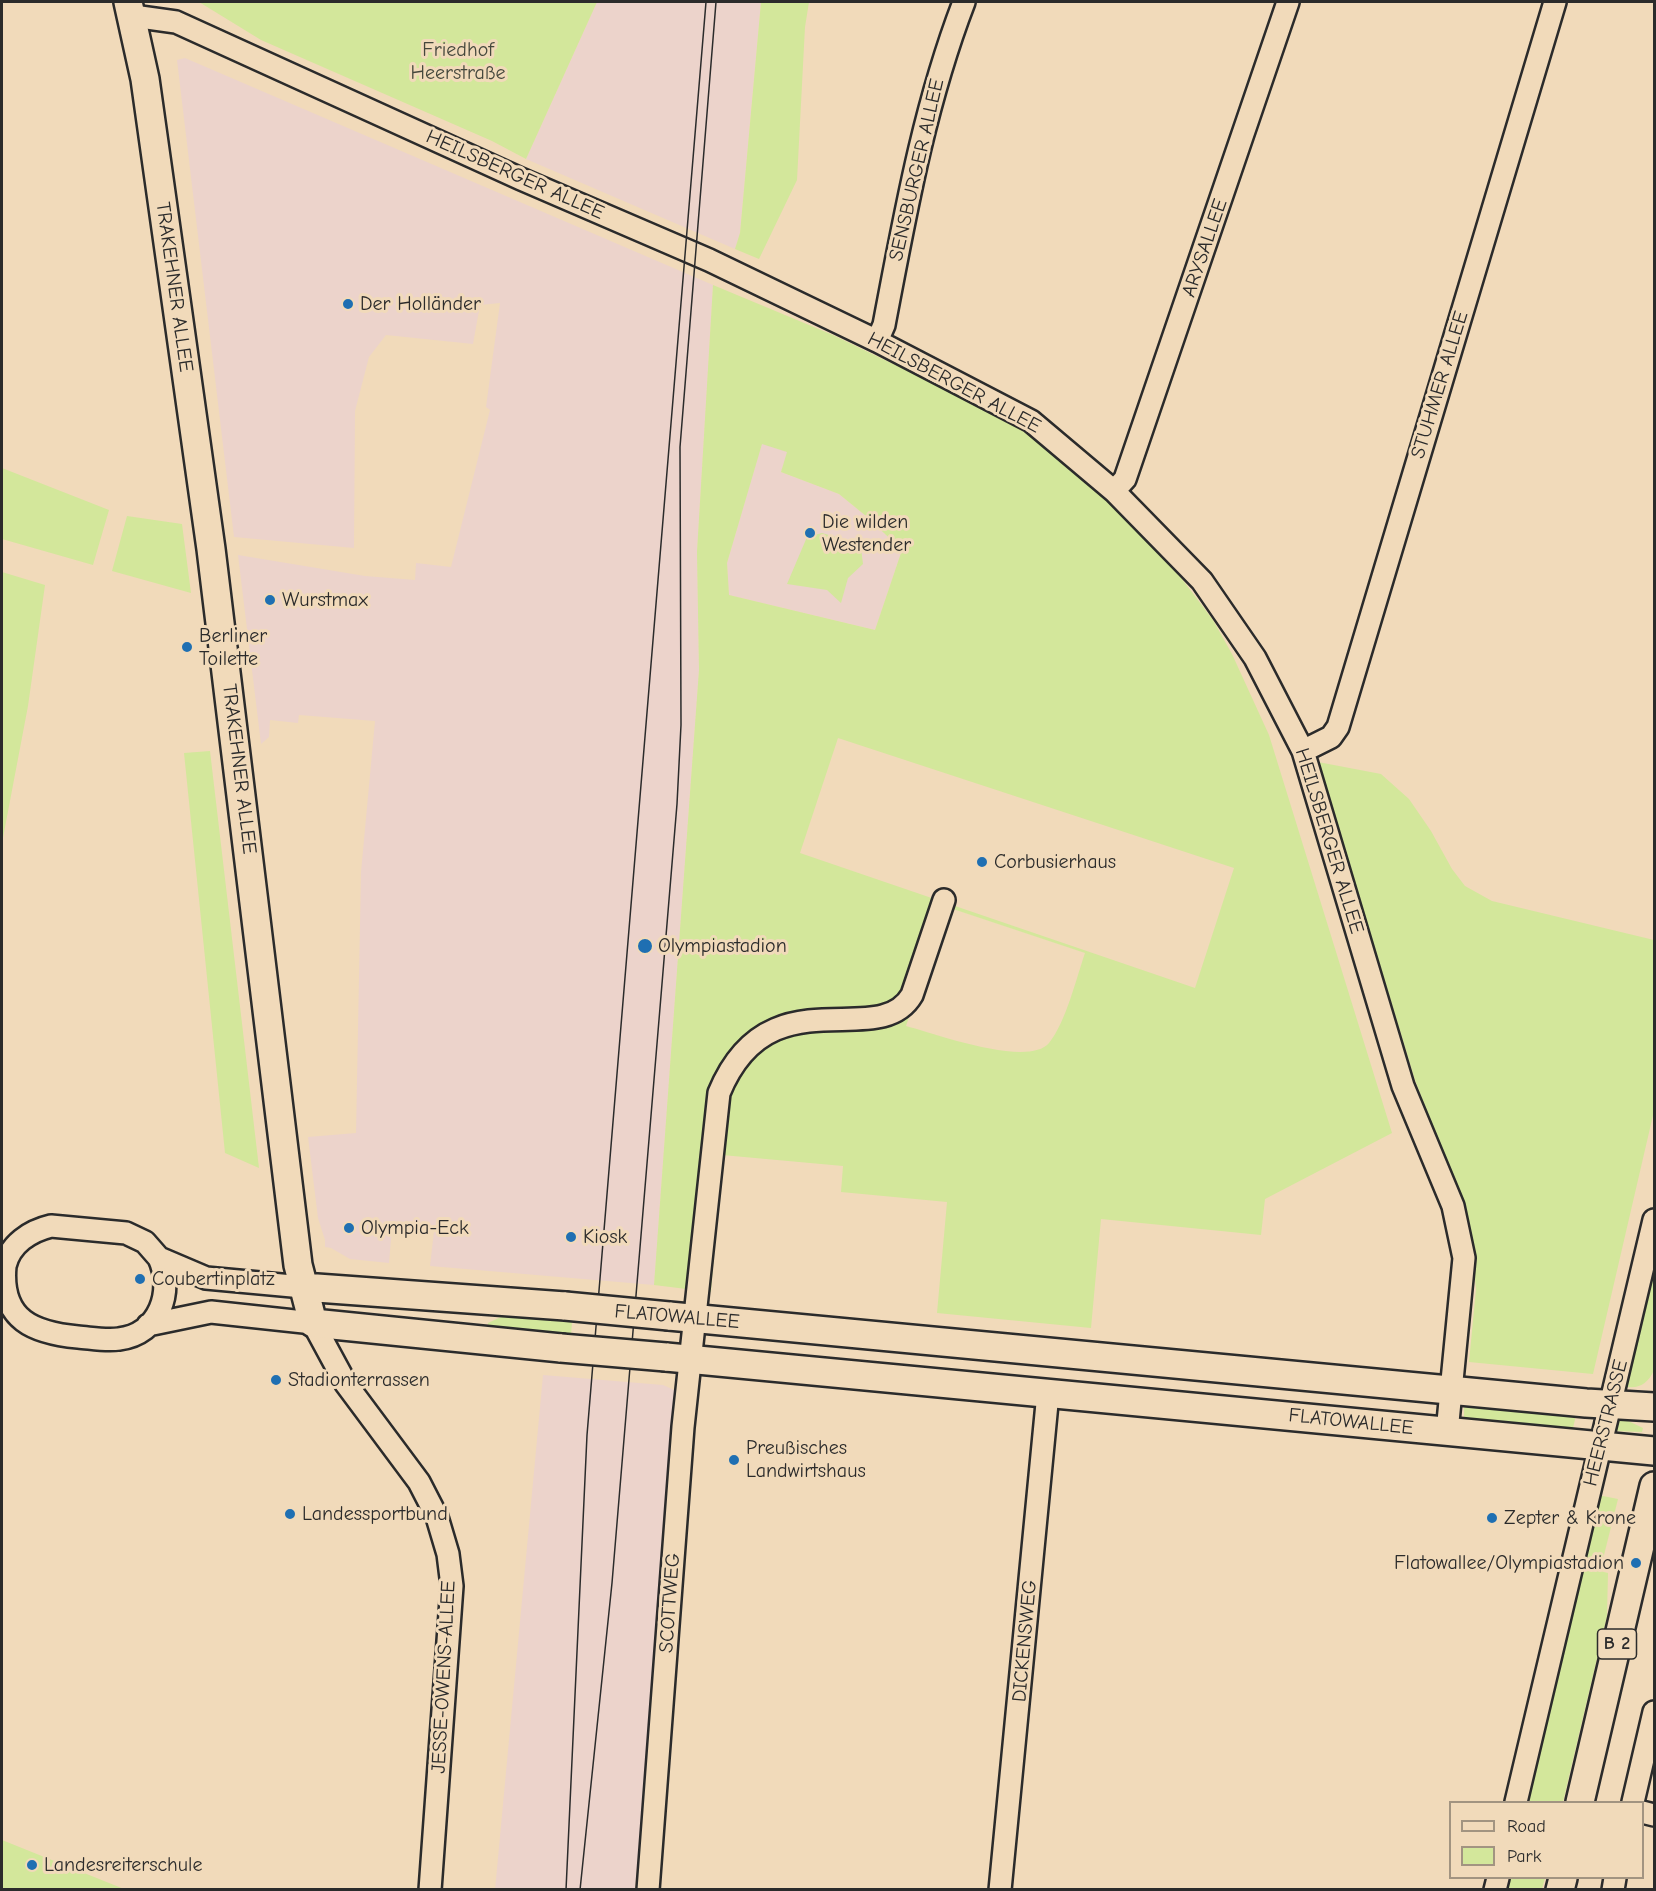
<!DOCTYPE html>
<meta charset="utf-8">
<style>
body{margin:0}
#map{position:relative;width:1656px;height:1891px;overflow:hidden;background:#f1daba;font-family:"Comic Neue",sans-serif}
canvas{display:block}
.frame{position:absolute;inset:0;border:3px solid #2b2b2b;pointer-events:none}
.legend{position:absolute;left:1449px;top:1801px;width:195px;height:78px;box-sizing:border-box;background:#f1daba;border:2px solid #a29481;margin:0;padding:8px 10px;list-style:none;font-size:18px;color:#2b2b2b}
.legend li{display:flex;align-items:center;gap:12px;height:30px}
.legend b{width:30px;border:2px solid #a29481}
</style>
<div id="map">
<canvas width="1656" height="1891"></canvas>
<div class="frame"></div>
<ul class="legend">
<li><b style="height:8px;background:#f1daba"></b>Road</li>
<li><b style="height:16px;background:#d3e79b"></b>Park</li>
</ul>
</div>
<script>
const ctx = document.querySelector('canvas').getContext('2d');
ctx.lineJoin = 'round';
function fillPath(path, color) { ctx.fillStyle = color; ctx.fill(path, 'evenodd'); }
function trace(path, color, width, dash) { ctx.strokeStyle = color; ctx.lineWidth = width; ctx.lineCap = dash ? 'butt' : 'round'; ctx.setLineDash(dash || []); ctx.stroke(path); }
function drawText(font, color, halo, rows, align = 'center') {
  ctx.font = font + ' "Comic Neue",sans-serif'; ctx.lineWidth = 6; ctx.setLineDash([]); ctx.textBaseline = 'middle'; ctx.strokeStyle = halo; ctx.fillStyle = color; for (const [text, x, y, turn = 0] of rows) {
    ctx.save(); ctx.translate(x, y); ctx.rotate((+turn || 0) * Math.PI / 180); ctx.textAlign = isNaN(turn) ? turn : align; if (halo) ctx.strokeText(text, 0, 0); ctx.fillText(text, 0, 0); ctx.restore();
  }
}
fillPath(new Path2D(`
 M 597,2 L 761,2 L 740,233 L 735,249 L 526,159 Z
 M 185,58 L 713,285 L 697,552 L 699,670 L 654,1285 L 430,1266 L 434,1231 L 392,1228 L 389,1263 L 350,1259 L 331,1248 L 325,1247 L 325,1240 L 318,1218 L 308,1137 L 356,1133 L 361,872 L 375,721 L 299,715 L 298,723 L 270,720 L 269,737 L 261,744 L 238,555 L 365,576 L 415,580 L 416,563 L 451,567 L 490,410 L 486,407 L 500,303 L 480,305 L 473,344 L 386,335 L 369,357 L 355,411 L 354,548 L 234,537 L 177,60 Z
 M 762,443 L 788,452 L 781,472 L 839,494 L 866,516 L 902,550 L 875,630 L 729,595 L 727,563 Z
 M 543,1375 L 663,1385 L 679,1392 L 635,1889 L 495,1890 Z`), '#ecd3cb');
fillPath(new Path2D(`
 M 199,2 L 597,2 L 526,159 L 492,141 L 261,40 Z
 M 761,2 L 809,2 L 805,27 L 797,180 L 759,259 L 735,249 L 740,233 Z
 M 713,285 L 833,335 L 1024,427 L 1116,506 L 1179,575 L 1213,620 L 1232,654 L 1269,735 L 1392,1133 L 1265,1199 L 1261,1235 L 1101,1219 L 1091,1328 L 937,1313 L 947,1202 L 841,1192 L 843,1166 L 722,1155 L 711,1292 L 654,1285 L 699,670 L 697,552 ZM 762,444 L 787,452 L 781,472 L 839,494 L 866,516 L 902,550 L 875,630 L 729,595 L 727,563 ZM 838,738 L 1234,868 L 1195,988 L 800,853 ZM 947,907 L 1085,953 C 1076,979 1066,1022 1049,1043 C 1028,1068 933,1033 906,1026 Z
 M 2,468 L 109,510 L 93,565 L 2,539 Z
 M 127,516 L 182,524 L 191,593 L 112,571 Z
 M 822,533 L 846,540 L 861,548 L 863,564 L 848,578 L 841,603 L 827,590 L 787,584 L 807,537 Z
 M 2,572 L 45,585 L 28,706 L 2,843 Z
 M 210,751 L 259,1168 L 225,1153 L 184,753 Z
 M 1318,762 L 1381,774 L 1409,799 L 1431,831 L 1452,869 L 1465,886 L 1492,901 L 1654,940 L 1654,1111 L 1593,1374 L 1469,1362 L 1476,1289 L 1469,1221 L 1415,1080 Z
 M 1654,1254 L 1654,1370 C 1648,1384 1638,1390 1623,1386 Z
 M 505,1315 L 572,1322 L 571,1335 L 488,1326 L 488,1323 Z
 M 1464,1405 L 1577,1411 L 1573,1428 L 1464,1420 Z
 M 1620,1417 L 1643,1428 L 1642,1432 L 1614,1431 L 1616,1419 Z
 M 1598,1495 L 1618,1499 L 1600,1571 L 1608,1573 L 1607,1616 L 1563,1802 L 1525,1802 Z
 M 2,1840 L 124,1889 L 2,1889 Z
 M 1507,1878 L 1545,1878 L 1542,1889 L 1505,1890 Z`), '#d3e79b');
const minor = new Path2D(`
 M 133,16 L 176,22 L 521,179 L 709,260 L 877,341 L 1031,421 L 1114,491 L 1202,581 L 1255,658 L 1303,751 L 1403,1086 L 1453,1206 L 1464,1258 L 1447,1432
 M 877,341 L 884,325 C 905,215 924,106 964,2
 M 1114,491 L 1125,479 L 1288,2
 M 1303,751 L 1331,737 L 1338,727 L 1555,2
 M 159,1258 C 174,1291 160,1334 119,1339 C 106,1341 91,1338 78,1337 C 35,1333 0,1321 5,1266 C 10,1244 30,1231 51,1226 L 126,1233 L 145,1242 L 159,1258 L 206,1278 L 303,1287
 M 148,1325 L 211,1312 L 313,1323 L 346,1384 L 419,1482 L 437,1517 L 448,1554 L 452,1586 L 430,1890
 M 1516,1802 L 1654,1220
 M 1633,1802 L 1654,1712
 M 1642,1812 L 1654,1815
 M 648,1890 L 683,1427 L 719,1093 C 769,971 878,1053 912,995 L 944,900
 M 1000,1890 L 1048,1393
 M 1495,1890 L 1498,1878
 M 1613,1890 L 1615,1878`);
const major = new Path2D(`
 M 128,2 L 145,79 L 211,549 L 298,1265 L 313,1323 L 561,1348
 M 303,1287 L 565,1306
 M 669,1316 L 1586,1403 L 1654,1407
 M 666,1357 L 1654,1451
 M 1580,1802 L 1654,1486
 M 1560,1890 L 1563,1878`);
trace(minor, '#2b2b2b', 26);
trace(major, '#2b2b2b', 32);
trace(minor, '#f1daba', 21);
trace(major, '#f1daba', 27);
trace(new Path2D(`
 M 566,1890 L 587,1435 L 706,2
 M 580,1890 L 612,1583 L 677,804 L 681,725 L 680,447 L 716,2`), '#2b2b2b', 1.5);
const majorBridge = new Path2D(`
 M 565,1306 L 669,1316
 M 561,1348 L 666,1357`);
trace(majorBridge, '#2b2b2b', 32, []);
trace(majorBridge, '#f1daba', 27);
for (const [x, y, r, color] of [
 [348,304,6,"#1f6fb2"],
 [810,533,6,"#1f6fb2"],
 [270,600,6,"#1f6fb2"],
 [187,647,6,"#1f6fb2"],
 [982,862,6,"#1f6fb2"],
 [645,946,8,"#1f6fb2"],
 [349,1228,6,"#1f6fb2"],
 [571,1237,6,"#1f6fb2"],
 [140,1279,6,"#1f6fb2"],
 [276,1380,6,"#1f6fb2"],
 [734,1460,6,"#1f6fb2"],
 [290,1514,6,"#1f6fb2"],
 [1492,1518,6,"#1f6fb2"],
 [1636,1563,6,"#1f6fb2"],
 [32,1865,6,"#1f6fb2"]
]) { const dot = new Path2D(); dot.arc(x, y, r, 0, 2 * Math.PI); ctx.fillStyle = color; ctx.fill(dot); trace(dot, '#f1daba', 2); }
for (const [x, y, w] of [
 [1617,1644,39]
]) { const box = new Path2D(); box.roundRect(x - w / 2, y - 15, w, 30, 4.5); ctx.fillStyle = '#f1daba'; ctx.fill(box); trace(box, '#2b2b2b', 1.5); }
drawText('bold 18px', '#2b2b2b', null, [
 ["B 2",1617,1644]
]);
drawText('20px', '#44473c', '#f1daba', [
 ["Friedhof",458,50],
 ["Heerstraße",458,73]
]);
drawText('20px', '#2b2b2b', '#f1daba', [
 ["SENSBURGER ALLEE",917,170,-77],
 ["HEILSBERGER ALLEE",515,175,24],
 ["ARYSALLEE",1205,248,-71],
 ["TRAKEHNER ALLEE",174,287,82],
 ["HEILSBERGER ALLEE",954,383,28],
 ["STUHMER ALLEE",1440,385,-73],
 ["TRAKEHNER ALLEE",239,769,83],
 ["HEILSBERGER ALLEE",1329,841,73],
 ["FLATOWALLEE",677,1317,5],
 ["FLATOWALLEE",1351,1422,6],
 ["HEERSTRASSE",1606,1423,-76],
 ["SCOTTWEG",670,1603,-86],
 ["DICKENSWEG",1025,1641,-85],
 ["JESSE-OWENS-ALLEE",444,1677,-87]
]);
drawText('20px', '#2b2b2b', '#f1daba', [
 ["Der Holländer",360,304],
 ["Die wilden",822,522],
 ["Westender",822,545],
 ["Wurstmax",282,600],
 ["Berliner",199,636],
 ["Toilette",199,659],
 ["Corbusierhaus",994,862],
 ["Olympiastadion",658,946],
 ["Olympia-Eck",361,1228],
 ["Kiosk",583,1237],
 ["Coubertinplatz",152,1279],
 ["Stadionterrassen",288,1380],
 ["Preußisches",746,1448],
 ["Landwirtshaus",746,1471],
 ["Landessportbund",302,1514],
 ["Zepter & Krone",1504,1518],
 ["Flatowallee/Olympiastadion",1624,1563,"right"],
 ["Landesreiterschule",44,1865]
], 'left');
</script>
